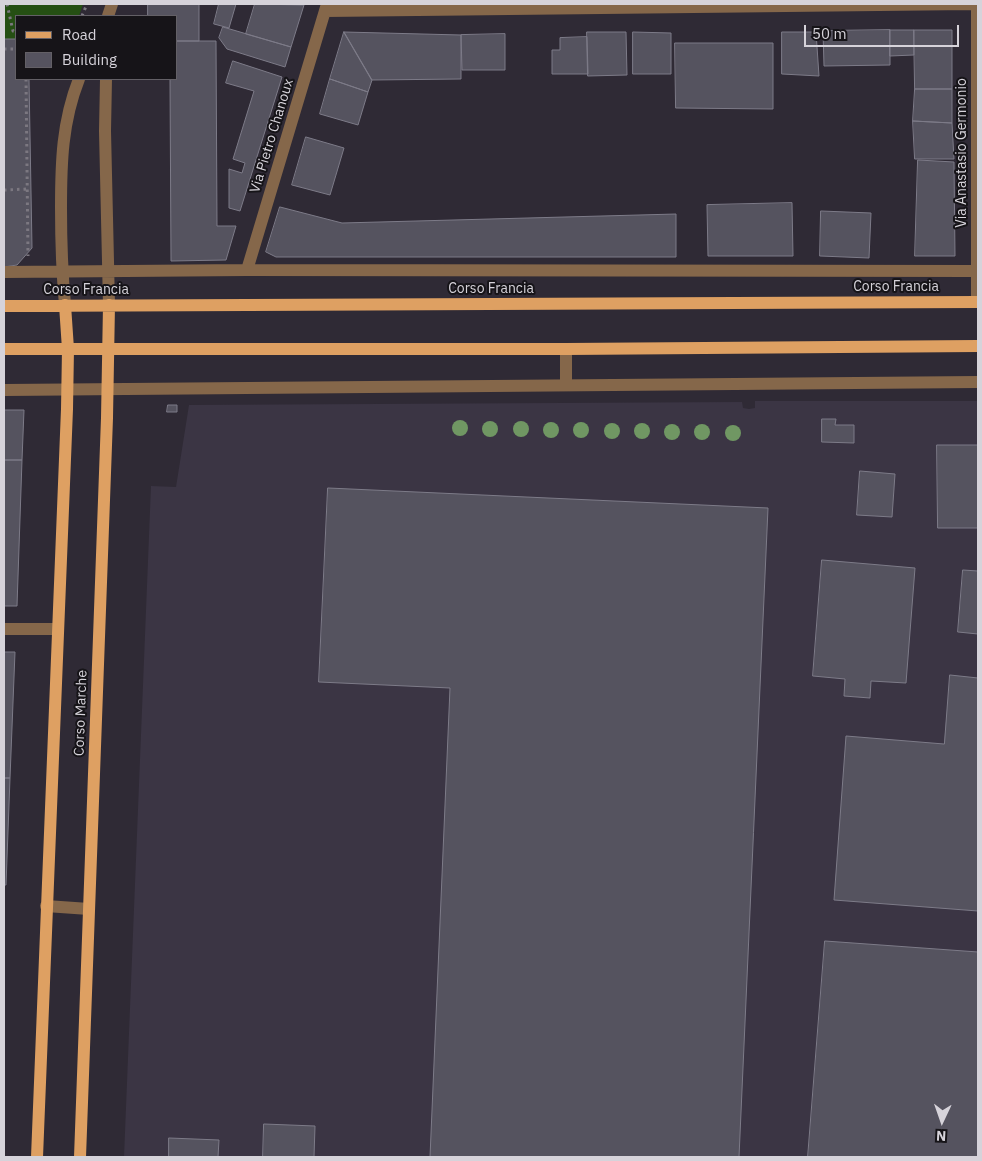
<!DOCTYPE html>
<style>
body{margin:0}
#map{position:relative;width:982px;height:1161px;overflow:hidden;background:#2f2a35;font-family:"IBM Plex Sans",sans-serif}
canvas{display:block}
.frame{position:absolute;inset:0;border:5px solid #d6d3da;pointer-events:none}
.legend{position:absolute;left:15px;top:15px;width:162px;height:65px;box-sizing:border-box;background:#161418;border:1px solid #636066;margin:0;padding:6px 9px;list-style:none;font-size:15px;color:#d6d3da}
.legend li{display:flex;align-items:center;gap:10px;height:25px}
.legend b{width:25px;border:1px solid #636066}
.north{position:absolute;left:917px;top:1096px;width:50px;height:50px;-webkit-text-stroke:4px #161418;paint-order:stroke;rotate:183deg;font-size:14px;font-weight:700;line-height:20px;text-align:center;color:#d6d3da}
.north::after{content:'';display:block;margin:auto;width:18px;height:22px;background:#d6d3da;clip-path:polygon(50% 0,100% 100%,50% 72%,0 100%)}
.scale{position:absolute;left:804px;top:25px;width:155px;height:22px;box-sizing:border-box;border:2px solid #d6d3da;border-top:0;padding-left:6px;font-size:15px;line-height:18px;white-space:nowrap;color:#d6d3da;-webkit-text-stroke:4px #161418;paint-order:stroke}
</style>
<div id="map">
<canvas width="982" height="1161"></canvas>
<div class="frame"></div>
<ul class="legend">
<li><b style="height:6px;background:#dea062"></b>Road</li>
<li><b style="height:14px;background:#55535f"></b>Building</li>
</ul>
<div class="north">N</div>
<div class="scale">50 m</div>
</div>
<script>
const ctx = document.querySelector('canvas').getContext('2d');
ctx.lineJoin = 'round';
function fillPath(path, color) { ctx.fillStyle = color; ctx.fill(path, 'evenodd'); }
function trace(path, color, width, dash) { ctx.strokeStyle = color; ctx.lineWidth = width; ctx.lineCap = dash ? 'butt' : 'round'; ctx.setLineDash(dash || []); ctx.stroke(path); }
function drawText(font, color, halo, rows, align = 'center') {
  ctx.font = font + ' "IBM Plex Sans",sans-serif'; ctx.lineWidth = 4; ctx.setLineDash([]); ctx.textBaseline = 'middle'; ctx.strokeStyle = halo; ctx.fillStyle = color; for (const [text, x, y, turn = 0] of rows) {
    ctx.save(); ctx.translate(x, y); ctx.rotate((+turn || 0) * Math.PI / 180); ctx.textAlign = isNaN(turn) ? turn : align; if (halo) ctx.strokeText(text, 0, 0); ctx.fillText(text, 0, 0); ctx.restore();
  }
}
fillPath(new Path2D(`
 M 755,401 L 978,401 L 978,1157 L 124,1157 L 151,486 L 176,487 L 189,405 L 742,402 L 743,408 L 749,409 L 755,408 Z`), '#3b3544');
fillPath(new Path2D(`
 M 4,4 L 83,4 L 79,16 L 16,16 L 16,39 L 4,39 Z`), '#254f13');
const building = new Path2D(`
 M 148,4 L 199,4 L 199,41 L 176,41 L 176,16 L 148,16 Z
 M 219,4 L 236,4 L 229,28 L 214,24 Z
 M 255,4 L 304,5 L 291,47 L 246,34 Z
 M 223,27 L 291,47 L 285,67 L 227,49 L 219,38 Z
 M 890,30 L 890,65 L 824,66 L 823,31 Z
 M 890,30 L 914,30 L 914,55 L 890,56 Z
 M 914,30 L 952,30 L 952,89 L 915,89 Z
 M 344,32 L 372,80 L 368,92 L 330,79 Z
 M 344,32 L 461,35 L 461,79 L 372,80 Z
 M 587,32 L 626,32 L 627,75 L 588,76 Z
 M 633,32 L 671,33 L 671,74 L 633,74 Z
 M 782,32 L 816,32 L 819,76 L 782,74 Z
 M 505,34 L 505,70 L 462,70 L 461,35 Z
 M 587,37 L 588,74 L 552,74 L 552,50 L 560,50 L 560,38 Z
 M 4,39 L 16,39 L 16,79 L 29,79 L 32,248 L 17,265 L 4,267 Z
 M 176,41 L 216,41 L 217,226 L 236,226 L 226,260 L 171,261 L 170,79 L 176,79 Z
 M 675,43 L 773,43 L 773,109 L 676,108 Z
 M 233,61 L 282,77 L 240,211 L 229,208 L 229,169 L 242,173 L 245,163 L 233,159 L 254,91 L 226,83 Z
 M 330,79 L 368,92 L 358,125 L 320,114 Z
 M 915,89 L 952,89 L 952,123 L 913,121 Z
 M 913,121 L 952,123 L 954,159 L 915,159 Z
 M 306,137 L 344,148 L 330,195 L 292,185 Z
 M 918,160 L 954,162 L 955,256 L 915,256 Z
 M 792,203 L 793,256 L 708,256 L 707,205 Z
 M 280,207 L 342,223 L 676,214 L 676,257 L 276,257 L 266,252 Z
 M 821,211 L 871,213 L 869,258 L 820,256 Z
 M 168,405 L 177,405 L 177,412 L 167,412 Z
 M 4,410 L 24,410 L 22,460 L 4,460 Z
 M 822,419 L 836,419 L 835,425 L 854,425 L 854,443 L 822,442 Z
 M 937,445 L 978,445 L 978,528 L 938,528 Z
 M 4,460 L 22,460 L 17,606 L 4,606 Z
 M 860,471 L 895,474 L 892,517 L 857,515 Z
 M 328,488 L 768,508 L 739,1157 L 430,1157 L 450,688 L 319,682 Z
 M 822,560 L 915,568 L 906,683 L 871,681 L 870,698 L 844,696 L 845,679 L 813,676 Z
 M 963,570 L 978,571 L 978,634 L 958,632 Z
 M 4,652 L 15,652 L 10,778 L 4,778 Z
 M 950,675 L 978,678 L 978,911 L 834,900 L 846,736 L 944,744 Z
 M 4,778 L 10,778 L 6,885 L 4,885 Z
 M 825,941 L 978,952 L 978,1157 L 808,1157 Z
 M 264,1124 L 315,1126 L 314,1157 L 263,1157 Z
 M 169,1138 L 219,1140 L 218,1157 L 169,1157 Z`);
fillPath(building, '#55535f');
trace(building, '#7d7b88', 1);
trace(new Path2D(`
 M 7,4 L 13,31 L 16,32
 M 82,16 L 87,4
 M 4,49 L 16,49
 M 26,79 L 28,256
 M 4,190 L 28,189`), '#7c7881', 3, [2.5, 4]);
trace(new Path2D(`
 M 977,4 L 977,302
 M 325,11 L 971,4
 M 108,16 L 112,4
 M 106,79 L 105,131 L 109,305
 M 247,270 L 327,4
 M 4,272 L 247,270 L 978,271
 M 65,305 C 62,272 61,241 61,208 C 61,163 62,122 79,79
 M 566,349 L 566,385
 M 4,390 L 978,382
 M 4,629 L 58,629
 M 46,906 L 89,909`), '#85674a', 12);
trace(new Path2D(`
 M 4,306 L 978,302
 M 4,349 L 566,349 L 978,346
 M 37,1157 L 67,409 L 68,349 L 65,305
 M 80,1157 L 107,418 L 109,305`), '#dea062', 12);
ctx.fillStyle = '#709763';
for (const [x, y] of [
 [460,428],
 [490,429],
 [521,429],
 [551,430],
 [581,430],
 [612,431],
 [642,431],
 [672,432],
 [702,432],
 [733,433]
]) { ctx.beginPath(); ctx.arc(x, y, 8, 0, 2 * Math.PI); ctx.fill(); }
drawText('14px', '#d6d3da', '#161418', [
 ["Via Pietro Chanoux",272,136,-73],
 ["Via Anastasio Germonio",962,153,-90],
 ["Corso Francia",896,287],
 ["Corso Francia",491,289],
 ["Corso Francia",86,290],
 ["Corso Marche",81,713,-88]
]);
</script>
